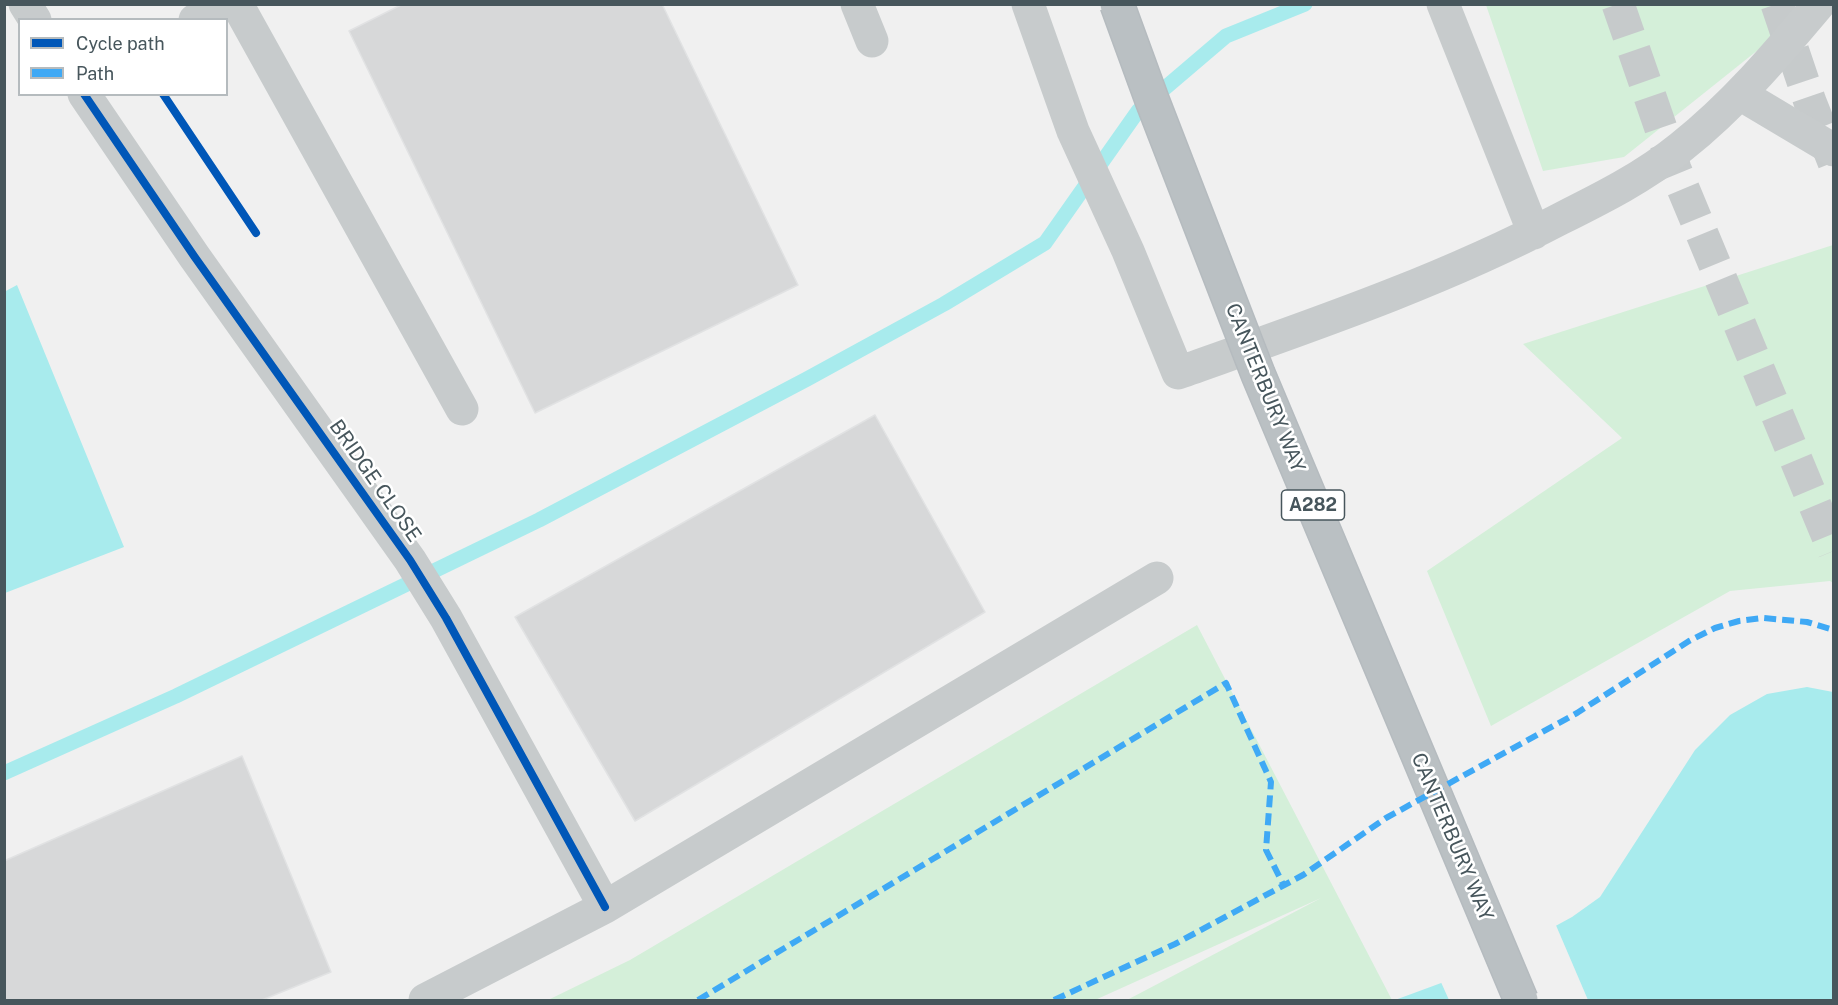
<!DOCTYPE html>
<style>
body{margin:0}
#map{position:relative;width:1838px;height:1005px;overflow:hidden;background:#f0f0f0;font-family:"Public Sans",sans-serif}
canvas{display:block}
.frame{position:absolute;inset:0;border:6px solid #47565c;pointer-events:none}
.legend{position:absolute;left:18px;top:18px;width:210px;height:78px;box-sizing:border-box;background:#fff;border:2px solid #b5bbbe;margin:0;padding:8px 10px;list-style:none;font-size:18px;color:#47565c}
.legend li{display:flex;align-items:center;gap:12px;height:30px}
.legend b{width:30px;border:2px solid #b5bbbe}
</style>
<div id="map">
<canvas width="1838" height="1005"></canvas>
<div class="frame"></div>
<ul class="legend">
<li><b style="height:8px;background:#0057b8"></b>Cycle path</li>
<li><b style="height:8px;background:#3fa9f5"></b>Path</li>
</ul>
</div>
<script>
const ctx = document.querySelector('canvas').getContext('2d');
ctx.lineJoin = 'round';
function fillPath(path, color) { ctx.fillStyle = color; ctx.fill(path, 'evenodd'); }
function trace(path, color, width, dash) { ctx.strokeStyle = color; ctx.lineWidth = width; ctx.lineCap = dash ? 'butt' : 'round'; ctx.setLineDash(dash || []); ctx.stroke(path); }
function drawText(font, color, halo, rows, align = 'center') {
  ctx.font = font + ' "Public Sans",sans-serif'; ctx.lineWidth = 5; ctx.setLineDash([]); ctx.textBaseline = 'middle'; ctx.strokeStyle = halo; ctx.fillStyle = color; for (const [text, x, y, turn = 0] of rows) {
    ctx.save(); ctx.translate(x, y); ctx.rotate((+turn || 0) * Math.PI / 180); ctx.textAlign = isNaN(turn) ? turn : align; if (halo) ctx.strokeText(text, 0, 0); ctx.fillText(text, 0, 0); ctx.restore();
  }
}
fillPath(new Path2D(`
 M 1486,5 L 1794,5 L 1768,42 L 1624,157 L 1543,171 Z
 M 1833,245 L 1833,583 L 1830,581 L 1730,591 L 1491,726 L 1427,571 L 1622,438 L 1523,344 Z
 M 1197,625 L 1392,1000 L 1127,1000 L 1321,898 L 1095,1000 L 548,1000 L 630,960 Z`), '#d4efd9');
fillPath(new Path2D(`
 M 17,285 L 124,547 L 5,593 L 4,292 Z
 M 1807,687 L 1833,692 L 1833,1000 L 1395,1000 L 1471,972 L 1572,917 L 1600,897 L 1695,750 L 1730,715 L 1767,694 Z`), '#a8ebed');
fillPath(new Path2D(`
 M 1555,923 L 1588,1000 L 1449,1000 L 1440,980 L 1470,969 Z`), '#f0f0f0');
trace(new Path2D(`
 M 4,773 L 176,696 L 539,520 L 807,379 L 944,304 L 1045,243 L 1138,111 L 1226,36 L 1305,4`), '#a8ebed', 15);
const building = new Path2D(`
 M 403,4 L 662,4 L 798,285 L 535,413 L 349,31 Z
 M 875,415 L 985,612 L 635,821 L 515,617 Z
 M 242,756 L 331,972 L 262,1000 L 4,1000 L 4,861 Z`);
fillPath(building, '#d7d8d9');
trace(building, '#e1e2e3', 1.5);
trace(new Path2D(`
 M 1618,4 L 1675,169 L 1834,551
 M 1777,4 L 1810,102 L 1834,162`), '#c6cacb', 33, [33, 16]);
trace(new Path2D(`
 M 25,4 L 35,20
 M 237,4 L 462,409
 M 857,4 L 872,41
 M 1028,4 L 1073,131 L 1128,251 L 1178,373 C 1307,327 1438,283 1560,219 C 1602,198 1644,177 1681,147 C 1733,106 1776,55 1819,4
 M 1443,4 L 1534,233
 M 195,20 L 221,4
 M 84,94 L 194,256 L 410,560 L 446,618 L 605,907
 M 1740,94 L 1834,150
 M 425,1000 L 605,907 L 1157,578`), '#c7cbcc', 33);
const highwayBridge = new Path2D(`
 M 1117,4 L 1152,100 L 1258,374 L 1521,1000`);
trace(highwayBridge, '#b5bbbf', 36, []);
trace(highwayBridge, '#bac0c3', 33);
trace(new Path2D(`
 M 698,1000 L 1226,683 L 1271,782 L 1266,850 L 1284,886
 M 1054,1000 L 1175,944 L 1303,875 L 1386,818 L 1577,713 L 1689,641 L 1715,628 L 1739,621 L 1763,618 L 1807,622 L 1834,630`), '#3fa9f5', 6, [12, 6]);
trace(new Path2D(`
 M 84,94 L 194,256 L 410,560 L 446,618 L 605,907
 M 163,94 L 256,233`), '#0057b8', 8);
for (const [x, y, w] of [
 [1313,505,63]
]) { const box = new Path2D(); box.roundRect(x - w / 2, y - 15, w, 30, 4.5); ctx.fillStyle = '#fff'; ctx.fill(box); trace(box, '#47565c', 1.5); }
drawText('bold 18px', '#47565c', null, [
 ["A282",1313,505]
]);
drawText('20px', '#47565c', '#fff', [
 ["CANTERBURY WAY",1265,388,68],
 ["BRIDGE CLOSE",375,481,55],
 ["CANTERBURY WAY",1452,837,67]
]);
</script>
